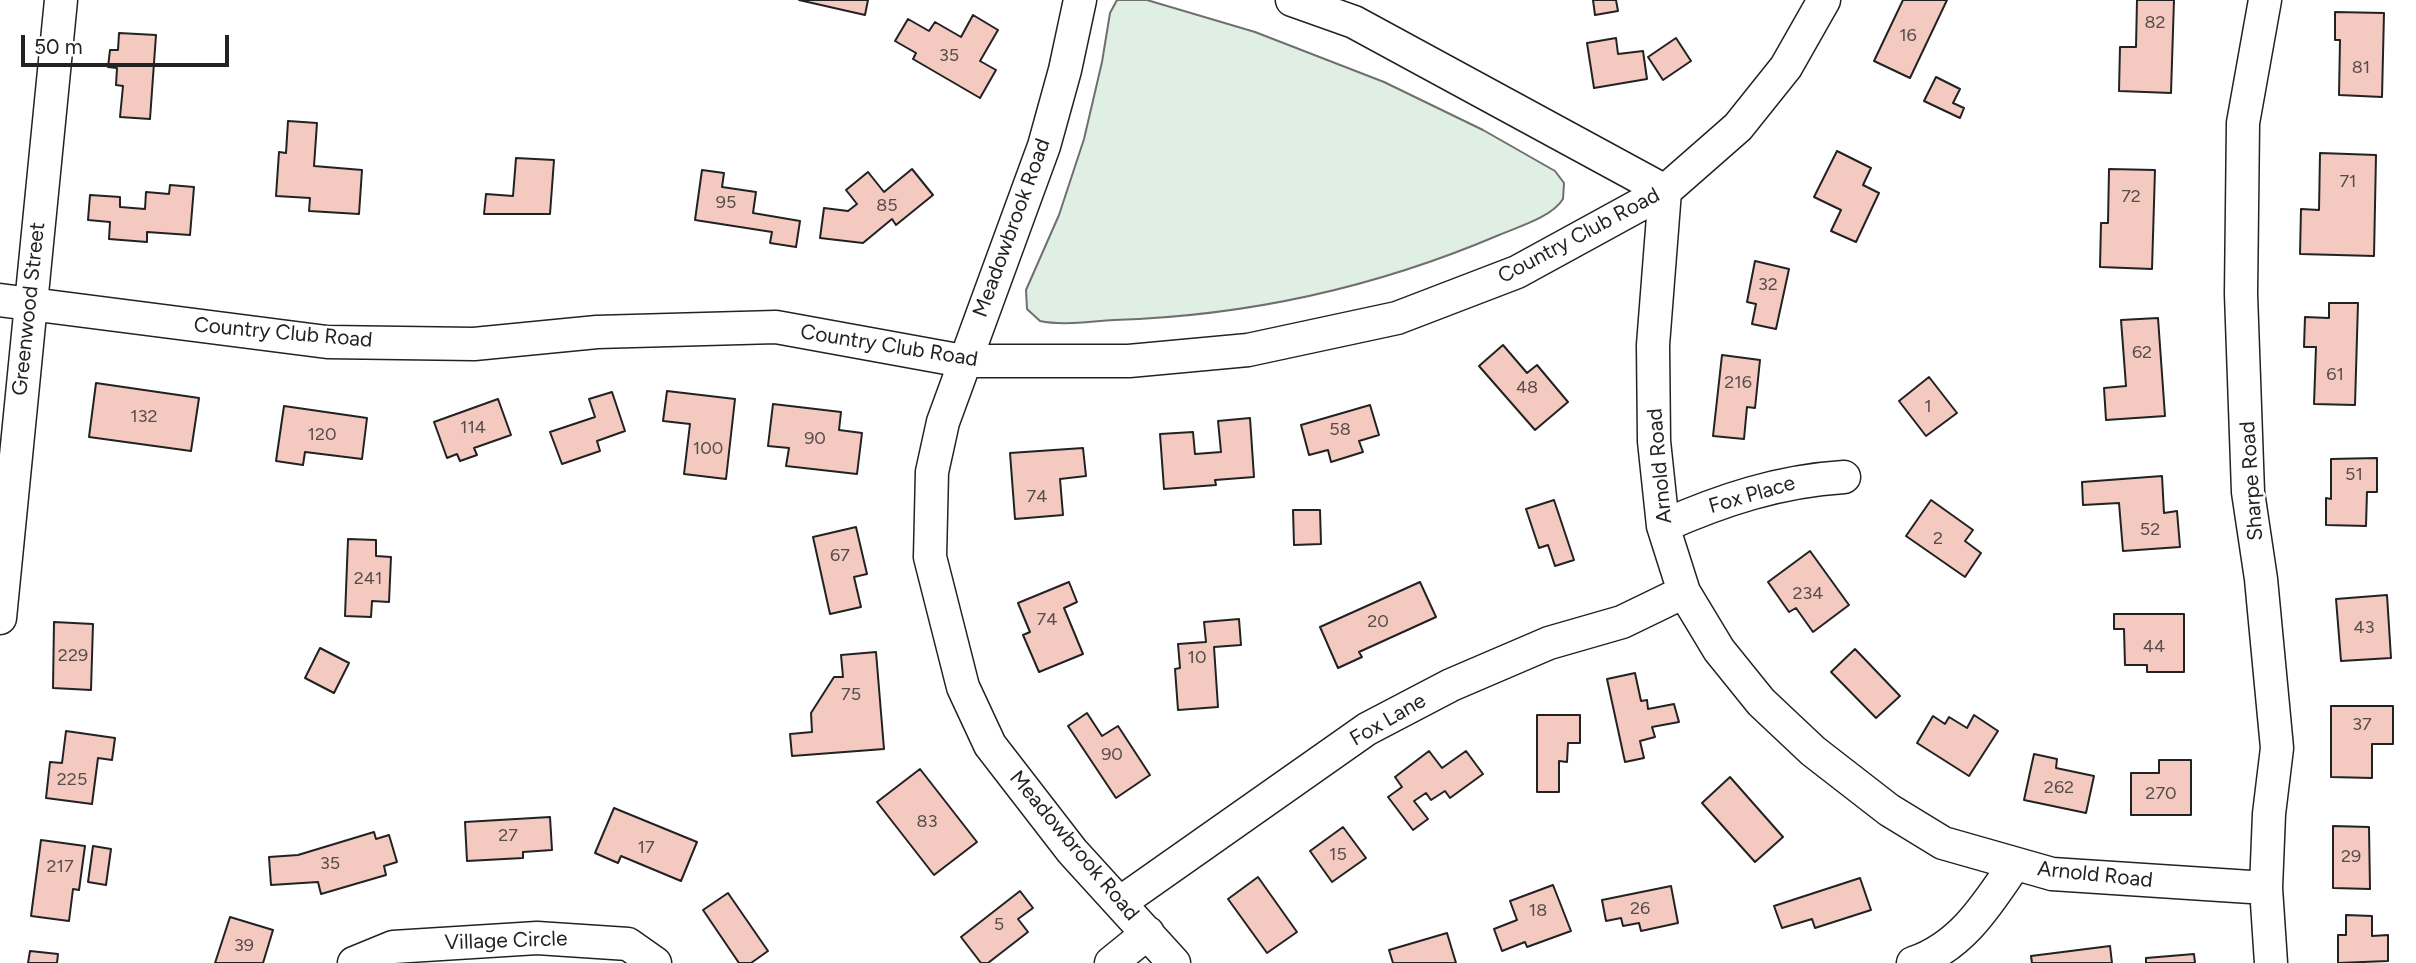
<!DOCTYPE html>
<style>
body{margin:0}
#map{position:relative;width:2416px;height:963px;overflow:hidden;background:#fff;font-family:Figtree,sans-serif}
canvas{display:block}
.scale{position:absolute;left:21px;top:35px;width:208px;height:32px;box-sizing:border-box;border:4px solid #222;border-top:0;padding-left:9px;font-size:21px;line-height:24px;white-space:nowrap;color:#222;-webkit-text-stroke:5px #fff;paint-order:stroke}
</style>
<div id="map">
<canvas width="2416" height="963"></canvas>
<div class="scale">50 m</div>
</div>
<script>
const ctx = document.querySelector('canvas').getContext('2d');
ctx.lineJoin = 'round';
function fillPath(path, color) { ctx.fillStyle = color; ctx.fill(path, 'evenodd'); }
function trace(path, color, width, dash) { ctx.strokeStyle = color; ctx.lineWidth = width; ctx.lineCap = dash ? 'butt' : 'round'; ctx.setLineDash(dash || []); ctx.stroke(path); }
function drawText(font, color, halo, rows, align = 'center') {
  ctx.font = font + ' Figtree,sans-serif'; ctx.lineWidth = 5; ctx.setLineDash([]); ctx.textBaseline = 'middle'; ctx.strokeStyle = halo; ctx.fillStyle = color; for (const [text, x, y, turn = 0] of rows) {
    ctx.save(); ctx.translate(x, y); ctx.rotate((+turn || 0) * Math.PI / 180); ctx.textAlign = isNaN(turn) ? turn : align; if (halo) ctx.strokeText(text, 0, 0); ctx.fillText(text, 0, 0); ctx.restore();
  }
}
const green = new Path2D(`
 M 1117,0 L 1147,0 L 1255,32 L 1384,82 L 1483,130 L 1555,171 L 1564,183 L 1563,199 C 1552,217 1518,227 1499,235 C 1377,287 1247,316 1114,320 C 1091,321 1063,326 1040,321 L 1027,309 L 1026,290 L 1059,215 L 1084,139 L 1102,62 L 1110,13 Z`);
fillPath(green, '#e0efe3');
trace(green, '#6f6f6f', 2);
const building = new Path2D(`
 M 799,0 L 868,0 L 865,15 Z
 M 1593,0 L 1616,0 L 1618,11 L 1595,15 Z
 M 1903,0 L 1947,0 L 1910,78 L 1874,61 Z
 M 2137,0 L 2174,0 L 2171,93 L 2119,91 L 2120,47 L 2136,47 Z
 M 2335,12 L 2384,13 L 2382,97 L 2339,95 L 2340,40 L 2335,40 Z
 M 973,15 L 998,30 L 980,61 L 996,70 L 980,98 L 913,59 L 916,53 L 895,41 L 908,19 L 929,31 L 935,22 L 961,37 Z
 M 119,33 L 156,35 L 150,119 L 120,117 L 123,86 L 116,85 L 117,68 L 108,67 L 110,50 L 118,50 Z
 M 1616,38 L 1618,54 L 1643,51 L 1647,79 L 1594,88 L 1587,43 Z
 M 1676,38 L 1691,61 L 1663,80 L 1648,57 Z
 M 1936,77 L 1960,89 L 1953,103 L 1964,108 L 1960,118 L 1924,101 Z
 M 288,121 L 317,123 L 314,166 L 362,170 L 359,214 L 309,211 L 310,198 L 276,196 L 279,152 L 286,153 Z
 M 1837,151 L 1871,168 L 1863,185 L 1879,193 L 1856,242 L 1831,231 L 1841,210 L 1814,197 Z
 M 2320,153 L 2376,155 L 2374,256 L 2300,254 L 2301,209 L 2319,210 Z
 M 516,158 L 554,160 L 550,214 L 484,214 L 486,194 L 513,196 Z
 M 912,169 L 933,195 L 896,225 L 892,219 L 863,243 L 820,238 L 824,208 L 848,211 L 857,204 L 846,190 L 868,172 L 884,192 Z
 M 2109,169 L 2155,170 L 2152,269 L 2100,267 L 2101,223 L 2108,223 Z
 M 702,170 L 724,173 L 722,187 L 756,192 L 753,213 L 800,221 L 796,247 L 770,243 L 772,232 L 695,220 Z
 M 170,185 L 194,187 L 190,235 L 147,232 L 147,242 L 109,239 L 110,222 L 88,220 L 90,195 L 120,197 L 120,207 L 145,209 L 146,192 L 169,194 Z
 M 1755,261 L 1789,269 L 1776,329 L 1752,324 L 1756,304 L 1747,302 Z
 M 2329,303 L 2358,303 L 2355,405 L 2314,404 L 2316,347 L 2304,347 L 2305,317 L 2329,318 Z
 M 2158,318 L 2165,416 L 2106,420 L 2104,388 L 2126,386 L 2121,320 Z
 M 1503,345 L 1527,373 L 1537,365 L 1568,402 L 1535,430 L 1479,366 Z
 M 1722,355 L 1760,360 L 1755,408 L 1747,407 L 1744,439 L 1713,436 Z
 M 1929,377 L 1957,413 L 1926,436 L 1899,401 Z
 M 96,383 L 199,398 L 191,451 L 89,437 Z
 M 667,391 L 735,399 L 726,479 L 684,474 L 690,424 L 663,421 Z
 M 612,392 L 625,431 L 597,441 L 600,451 L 562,464 L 550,432 L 595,417 L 589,399 Z
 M 498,399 L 511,435 L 474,448 L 477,455 L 460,461 L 457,454 L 447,458 L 434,422 Z
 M 773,404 L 841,412 L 839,430 L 862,433 L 857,474 L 786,466 L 789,448 L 768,446 Z
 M 1370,405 L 1379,435 L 1359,441 L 1363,452 L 1331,462 L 1328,450 L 1309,455 L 1301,425 Z
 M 284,406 L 367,418 L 362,459 L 305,452 L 303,465 L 276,461 Z
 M 1250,418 L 1254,477 L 1215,480 L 1216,485 L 1164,489 L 1160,434 L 1193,432 L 1195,454 L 1221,452 L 1218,421 Z
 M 1083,448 L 1086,476 L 1060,479 L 1063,515 L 1015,519 L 1010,453 Z
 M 2377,458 L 2377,492 L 2367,492 L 2366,526 L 2326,525 L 2326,498 L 2331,499 L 2331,459 Z
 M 2162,476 L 2164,513 L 2177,511 L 2180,547 L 2123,551 L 2119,503 L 2083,505 L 2082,482 Z
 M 1554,500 L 1574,560 L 1555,566 L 1548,545 L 1539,548 L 1526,509 Z
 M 1931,500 L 1973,530 L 1965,541 L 1981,553 L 1965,577 L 1906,536 Z
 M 1293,510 L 1320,510 L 1321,544 L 1294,545 Z
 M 856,527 L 867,574 L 854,577 L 861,607 L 830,614 L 813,537 Z
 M 348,539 L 376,540 L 376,556 L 391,557 L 389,602 L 372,601 L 371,617 L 345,616 Z
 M 1810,551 L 1849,605 L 1813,632 L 1796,608 L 1789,612 L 1768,582 Z
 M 1069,582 L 1077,602 L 1064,608 L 1083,654 L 1039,672 L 1023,635 L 1030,632 L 1018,603 Z
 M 1420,582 L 1436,617 L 1359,652 L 1362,657 L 1338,668 L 1320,627 Z
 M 2387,595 L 2391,658 L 2341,661 L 2336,599 Z
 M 2114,614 L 2184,614 L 2184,672 L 2147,672 L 2147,665 L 2125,665 L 2124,629 L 2114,629 Z
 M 1239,619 L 1241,645 L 1214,647 L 1218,707 L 1178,710 L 1175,669 L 1180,668 L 1178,644 L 1206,642 L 1204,622 Z
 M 54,622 L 93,624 L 91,690 L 53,688 Z
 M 320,648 L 349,663 L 334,693 L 305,678 Z
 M 1855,649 L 1900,696 L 1876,718 L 1831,672 Z
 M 876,652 L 884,749 L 792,756 L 790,734 L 812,732 L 811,713 L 834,677 L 843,677 L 841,655 Z
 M 1635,673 L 1641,701 L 1647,700 L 1648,709 L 1674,704 L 1679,722 L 1652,727 L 1655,737 L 1640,741 L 1644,758 L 1625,762 L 1607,679 Z
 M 2331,706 L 2393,706 L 2393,744 L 2372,744 L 2372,778 L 2331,777 Z
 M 1087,713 L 1102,736 L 1118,726 L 1150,775 L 1116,798 L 1068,726 Z
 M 1537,715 L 1580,715 L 1580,743 L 1568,743 L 1567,762 L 1559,761 L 1559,792 L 1537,792 Z
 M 1974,715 L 1998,731 L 1969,776 L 1917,743 L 1933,716 L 1945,724 L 1949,717 L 1967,728 Z
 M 66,731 L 115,738 L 112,760 L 98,758 L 92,804 L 46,798 L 50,762 L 62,763 Z
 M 1429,751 L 1442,768 L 1466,751 L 1483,774 L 1450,798 L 1445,791 L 1431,800 L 1426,793 L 1414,801 L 1428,819 L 1413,830 L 1388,797 L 1402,787 L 1395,777 Z
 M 2034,754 L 2057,759 L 2056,768 L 2094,776 L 2086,813 L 2024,800 Z
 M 2159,760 L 2191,760 L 2191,815 L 2131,815 L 2131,773 L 2159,773 Z
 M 920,769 L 977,842 L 934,875 L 877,802 Z
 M 1730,777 L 1783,837 L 1755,862 L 1702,803 Z
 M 614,808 L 697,842 L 681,881 L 621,856 L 618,863 L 595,853 Z
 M 550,817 L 552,850 L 523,852 L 523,858 L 467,861 L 465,822 Z
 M 2333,826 L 2369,827 L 2370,889 L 2333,888 Z
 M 1343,827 L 1366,858 L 1332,882 L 1310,851 Z
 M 374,832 L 376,839 L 389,835 L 397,862 L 384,866 L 386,875 L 321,894 L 318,882 L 271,885 L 269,857 L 298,855 Z
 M 41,840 L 85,846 L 79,890 L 73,889 L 69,921 L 31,916 Z
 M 93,846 L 111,849 L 106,885 L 88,882 Z
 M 1258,877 L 1297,932 L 1267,953 L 1228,899 Z
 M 1860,878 L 1871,910 L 1815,928 L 1812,919 L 1782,928 L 1774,906 Z
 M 1553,885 L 1571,931 L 1527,947 L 1525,942 L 1502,951 L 1494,929 L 1517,920 L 1510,901 Z
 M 1671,886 L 1678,923 L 1641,931 L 1639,923 L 1623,926 L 1621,918 L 1606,921 L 1602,900 Z
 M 1020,891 L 1033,908 L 1018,919 L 1028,932 L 988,963 L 981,963 L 961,937 Z
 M 728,893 L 768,951 L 751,963 L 739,963 L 703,910 Z
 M 2346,915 L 2372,916 L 2372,936 L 2388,935 L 2388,961 L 2338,963 L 2338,935 L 2346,935 Z
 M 230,917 L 273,930 L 263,963 L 215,963 Z
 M 1447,933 L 1456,963 L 1393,963 L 1389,950 Z
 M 2110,946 L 2112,963 L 2032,963 L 2031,956 Z
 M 30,951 L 58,954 L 57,963 L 28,963 Z
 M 2194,954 L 2195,963 L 2146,963 L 2146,958 Z`);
fillPath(building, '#f3c9c0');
trace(building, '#222', 2);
const minor = new Path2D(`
 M 1080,0 L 1065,70 L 1044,146 L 943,422 L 932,472 L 930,557 L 963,687 L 990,745 L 1072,851 L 1174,963
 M 1292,0 L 1354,22 L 1665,191 L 1653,345 L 1654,441 L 1663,526 L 1684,592 L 1719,650 L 1761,702 L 1813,751 L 1889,810 L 1943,843 L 2052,874 L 2266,888
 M 2265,0 L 2243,123 L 2241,294 L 2248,492 L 2261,579 L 2277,748 L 2269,814 L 2266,888 L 2271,963
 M 0,300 L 327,342 L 474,344 L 597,332 L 776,327 L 963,361 L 1129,361 L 1248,350 L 1397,318 L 1517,272 L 1665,191 L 1738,127 L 1786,67 L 1824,0
 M 1663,526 C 1722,500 1779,481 1844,477
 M 0,618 L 61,0
 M 1121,902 L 1367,729 L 1451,685 L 1549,643 L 1622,622 L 1684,592
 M 354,963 L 393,947 L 537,938 L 628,944 L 655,963
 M 1111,963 L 1148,933
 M 1913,963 C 1961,947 1987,905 2014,865`);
trace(minor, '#222', 35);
trace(minor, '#fff', 32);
drawText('18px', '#564c4a', null, [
 ["82",2155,23],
 ["16",1908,36],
 ["35",949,56],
 ["81",2361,68],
 ["71",2348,182],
 ["72",2131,197],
 ["95",726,203],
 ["85",887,206],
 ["32",1768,285],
 ["62",2142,353],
 ["61",2335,375],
 ["216",1738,383],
 ["48",1527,388],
 ["1",1928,407],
 ["132",144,417],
 ["114",473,428],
 ["58",1340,430],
 ["120",322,435],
 ["90",815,439],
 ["100",708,449],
 ["51",2354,475],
 ["74",1037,497],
 ["52",2150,530],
 ["2",1938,539],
 ["67",840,556],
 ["241",368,579],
 ["234",1808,594],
 ["74",1047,620],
 ["20",1378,622],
 ["43",2364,628],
 ["44",2154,647],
 ["229",73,656],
 ["10",1197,658],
 ["75",851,695],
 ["37",2362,725],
 ["90",1112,755],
 ["225",72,780],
 ["262",2059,788],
 ["270",2161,794],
 ["83",927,822],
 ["27",508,836],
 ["17",646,848],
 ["15",1338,855],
 ["29",2351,857],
 ["35",330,864],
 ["217",60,867],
 ["26",1640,909],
 ["18",1538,911],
 ["5",999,925],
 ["39",244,946]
]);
drawText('21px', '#222', '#fff', [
 ["Meadowbrook Road",1012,228,-70],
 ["Country Club Road",1579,236,-28],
 ["Greenwood Street",29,309,-84],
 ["Country Club Road",283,333,5],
 ["Country Club Road",889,346,9],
 ["Arnold Road",1660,466,-95],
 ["Sharpe Road",2252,481,-94],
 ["Fox Place",1752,495,-16],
 ["Fox Lane",1388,720,-30],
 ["Meadowbrook Road",1074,846,50],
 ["Arnold Road",2095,875,6],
 ["Village Circle",506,941,-2]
]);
</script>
